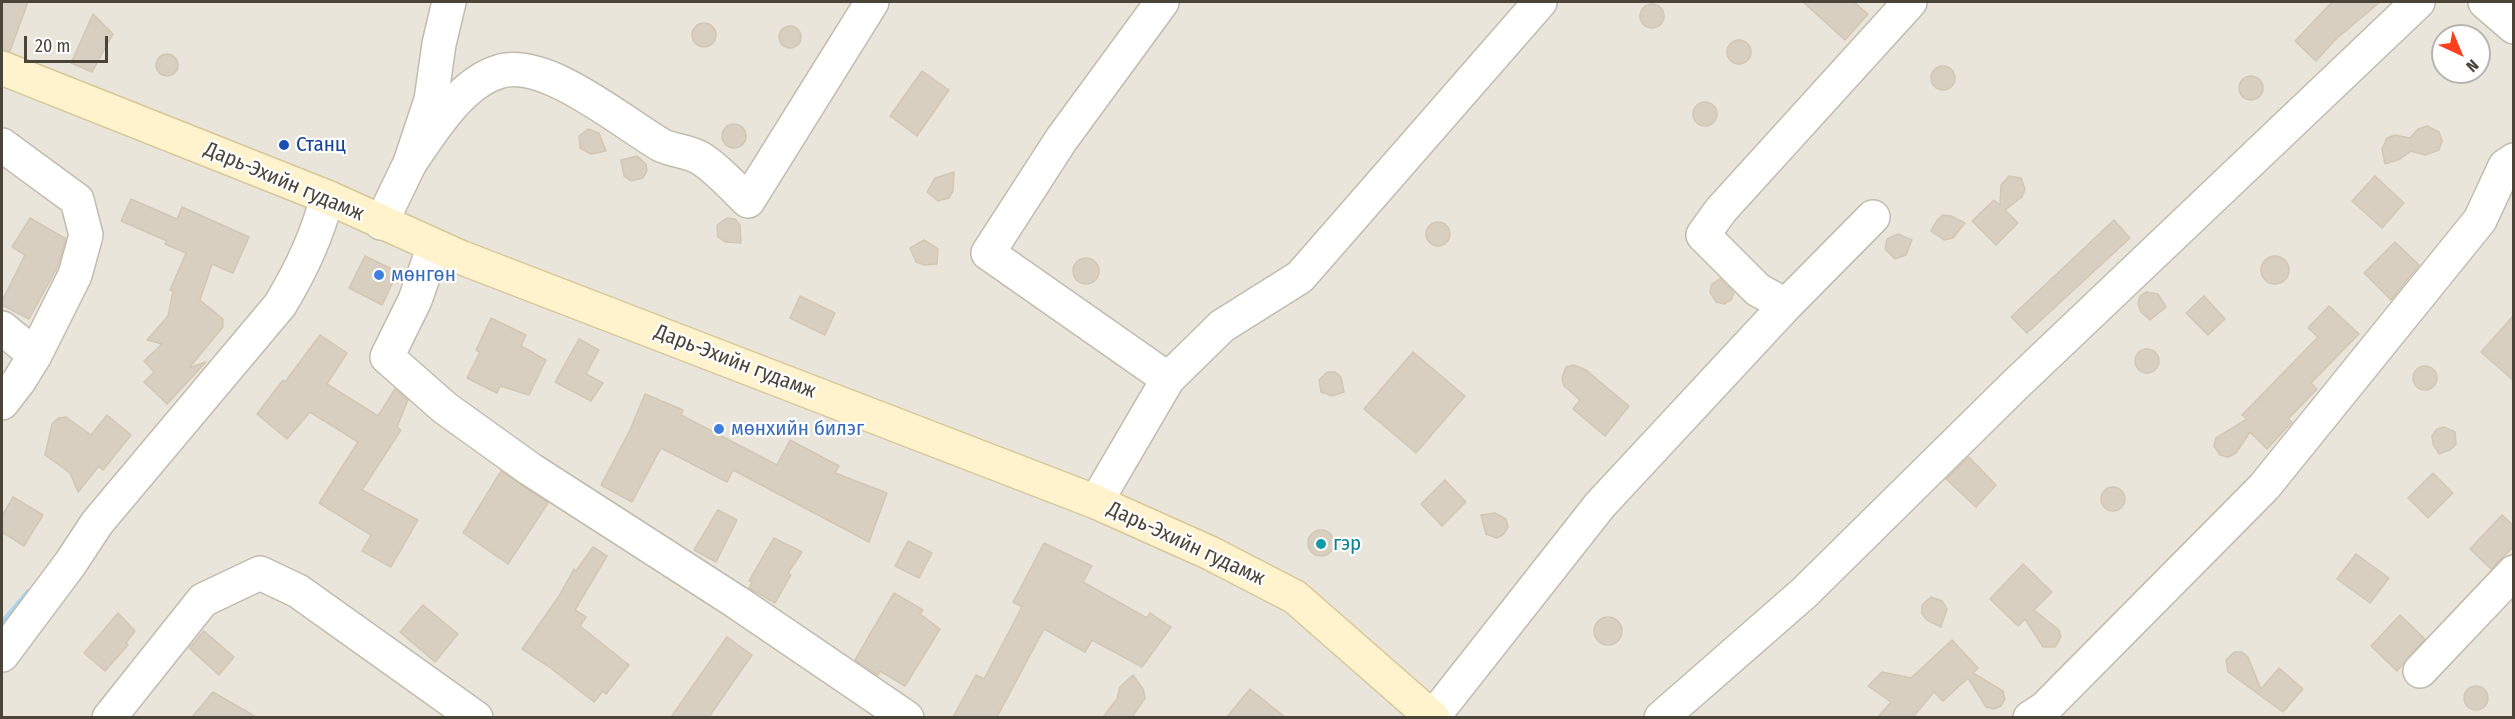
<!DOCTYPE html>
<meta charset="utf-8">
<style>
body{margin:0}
#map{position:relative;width:2515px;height:719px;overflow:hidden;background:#f6f3ec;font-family:"Fira Sans Condensed",sans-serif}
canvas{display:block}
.frame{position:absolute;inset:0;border:3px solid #4b4439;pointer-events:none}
.north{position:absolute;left:2431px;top:24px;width:60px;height:60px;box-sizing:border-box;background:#fff;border:2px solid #b7b4b0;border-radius:50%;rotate:136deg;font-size:16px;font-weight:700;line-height:24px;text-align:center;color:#4b4439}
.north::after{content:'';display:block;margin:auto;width:21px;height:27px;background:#fc3f1d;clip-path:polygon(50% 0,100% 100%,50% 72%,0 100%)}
.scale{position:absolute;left:24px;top:36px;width:84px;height:27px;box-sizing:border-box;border:3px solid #4b4439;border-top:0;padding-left:8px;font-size:18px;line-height:21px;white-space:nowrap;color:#4b4439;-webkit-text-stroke:4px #fff;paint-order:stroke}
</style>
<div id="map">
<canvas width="2515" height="719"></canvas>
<div class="frame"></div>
<div class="north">N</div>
<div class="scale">20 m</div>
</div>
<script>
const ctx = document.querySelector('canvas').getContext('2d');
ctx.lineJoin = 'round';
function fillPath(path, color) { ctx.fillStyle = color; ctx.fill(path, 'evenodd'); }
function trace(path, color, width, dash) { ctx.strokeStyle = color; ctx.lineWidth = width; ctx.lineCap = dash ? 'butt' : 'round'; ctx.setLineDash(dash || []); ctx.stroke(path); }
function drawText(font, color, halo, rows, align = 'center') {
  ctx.font = font + ' "Fira Sans Condensed",sans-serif'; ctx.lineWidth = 4.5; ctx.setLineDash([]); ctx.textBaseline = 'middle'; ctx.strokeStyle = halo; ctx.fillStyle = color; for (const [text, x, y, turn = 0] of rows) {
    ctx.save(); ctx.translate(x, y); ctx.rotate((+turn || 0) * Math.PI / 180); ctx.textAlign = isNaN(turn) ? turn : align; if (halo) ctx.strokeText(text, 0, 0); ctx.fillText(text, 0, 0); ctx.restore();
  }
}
fillPath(new Path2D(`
 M 2,2 L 2513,2 L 2513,717 L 2,717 ZM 2443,36 L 2479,36 L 2479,72 L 2443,72 Z`), '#eae5da');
trace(new Path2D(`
 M 2,625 L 29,593`), '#a9d4f2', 8);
const building = new Path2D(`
 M 2,2 L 28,2 L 10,51 L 2,50 Z
 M 1803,2 L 1854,2 L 1868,14 L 1845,40 Z
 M 2332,2 L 2380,2 L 2336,39 L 2316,61 L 2295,41 Z
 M1640 16a12 12 0 1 1 24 0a12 12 0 1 1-24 0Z
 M 93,14 L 113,34 L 92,72 L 71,63 Z
 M692 35a12 12 0 1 1 24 0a12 12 0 1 1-24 0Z
 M779 37a11 11 0 1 1 22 0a11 11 0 1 1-22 0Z
 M1727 52a12 12 0 1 1 24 0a12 12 0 1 1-24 0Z
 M156 65a11 11 0 1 1 22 0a11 11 0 1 1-22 0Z
 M1931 78a12 12 0 1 1 24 0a12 12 0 1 1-24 0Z
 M 922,71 L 949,90 L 917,136 L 890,116 Z
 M2239 88a12 12 0 1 1 24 0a12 12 0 1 1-24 0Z
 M1693 114a12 12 0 1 1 24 0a12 12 0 1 1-24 0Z
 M722 136a12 12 0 1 1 24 0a12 12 0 1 1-24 0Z
 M 2427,126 L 2439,132 L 2442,141 L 2439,150 L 2425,155 L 2411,151 L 2400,159 L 2385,164 L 2382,149 L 2387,138 L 2395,135 L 2410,138 L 2418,129 Z
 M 588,129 L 599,133 L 606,151 L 591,154 L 580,148 L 579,136 Z
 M 637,156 L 646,164 L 647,171 L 643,178 L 631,181 L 624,176 L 621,160 Z
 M 954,172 L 953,191 L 949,198 L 938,201 L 927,192 L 935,178 Z
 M 2009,176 L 2021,178 L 2025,189 L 2022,197 L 2005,210 L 2018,223 L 1996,245 L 1972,221 L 1994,200 L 2000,205 L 2001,185 Z
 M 2375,176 L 2404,203 L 2382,228 L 2352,201 Z
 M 131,199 L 177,219 L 182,207 L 249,237 L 233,273 L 212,264 L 200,300 L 223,319 L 223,327 L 189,368 L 206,362 L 167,404 L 144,382 L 154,372 L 144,361 L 162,344 L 147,340 L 168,316 L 173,291 L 170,290 L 186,253 L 165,244 L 167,241 L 121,221 Z
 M 1943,215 L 1951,216 L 1965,223 L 1953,238 L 1944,240 L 1931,231 L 1937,220 Z
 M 30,218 L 66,239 L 57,268 L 29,319 L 2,305 L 2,301 L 25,255 L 12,247 Z
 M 727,218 L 735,219 L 740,225 L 741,243 L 725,242 L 718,237 L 717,225 Z
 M 2114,220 L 2130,238 L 2027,333 L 2011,317 Z
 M1426 234a12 12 0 1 1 24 0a12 12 0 1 1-24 0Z
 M 1898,234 L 1912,240 L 1906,255 L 1895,259 L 1885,249 L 1887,239 Z
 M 924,240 L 938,249 L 937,264 L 924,265 L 916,262 L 910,248 Z
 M 2395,242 L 2419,265 L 2391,300 L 2364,273 Z
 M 365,256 L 398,272 L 382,305 L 349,288 Z
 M2261 270a14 14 0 1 1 28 0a14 14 0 1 1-28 0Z
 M1073 271a13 13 0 1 1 26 0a13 13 0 1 1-26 0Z
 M 1720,279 L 1734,293 L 1731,300 L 1724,304 L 1716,302 L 1710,292 L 1712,284 Z
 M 2146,292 L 2158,294 L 2166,307 L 2150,320 L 2141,312 L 2138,304 L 2140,296 Z
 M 800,296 L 835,313 L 825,335 L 790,318 Z
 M 2204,296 L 2225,319 L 2208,335 L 2186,313 Z
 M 2329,306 L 2359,334 L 2311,383 L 2317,389 L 2288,419 L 2292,422 L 2267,449 L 2250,432 L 2236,453 L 2228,457 L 2220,455 L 2214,446 L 2216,438 L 2247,419 L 2242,415 L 2318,337 L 2308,328 Z
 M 2514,315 L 2514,381 L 2481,352 Z
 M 491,318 L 526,335 L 521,346 L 546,360 L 529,395 L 500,386 L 497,393 L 467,378 L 480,352 L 476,350 Z
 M 320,335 L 347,353 L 327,384 L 378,416 L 395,389 L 408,400 L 397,427 L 401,430 L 362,490 L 418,520 L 391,567 L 362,551 L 371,535 L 319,503 L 358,442 L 310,412 L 287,439 L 257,414 L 283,380 L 285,382 Z
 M 579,339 L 599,350 L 586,374 L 603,383 L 591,401 L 555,382 Z
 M2135 361a12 12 0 1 1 24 0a12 12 0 1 1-24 0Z
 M 1413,352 L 1465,396 L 1416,453 L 1364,409 Z
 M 1574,365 L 1586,370 L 1629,406 L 1605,436 L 1573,409 L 1580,400 L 1564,386 L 1562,378 L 1566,367 Z
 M2413 378a12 12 0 1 1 24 0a12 12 0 1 1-24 0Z
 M 1327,372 L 1335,372 L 1341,377 L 1344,392 L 1332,396 L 1321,392 L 1319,380 Z
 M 645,394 L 683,410 L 681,415 L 777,465 L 790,440 L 839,466 L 835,473 L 887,493 L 869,542 L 733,470 L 727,482 L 661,448 L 632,502 L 601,485 L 630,430 Z
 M 107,415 L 131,435 L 103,470 L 99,466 L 78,492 L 70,473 L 45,455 L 52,424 L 58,418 L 66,417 L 91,435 Z
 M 2444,427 L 2455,432 L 2456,444 L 2450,450 L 2439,454 L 2433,444 L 2432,436 L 2437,429 Z
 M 1969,457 L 1996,485 L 1976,507 L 1946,479 Z
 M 501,471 L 548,503 L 508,564 L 463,533 Z
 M 2433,473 L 2453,493 L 2428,518 L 2408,498 Z
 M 1445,480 L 1466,502 L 1442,526 L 1421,504 Z
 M2101 499a12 12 0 1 1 24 0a12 12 0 1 1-24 0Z
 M 13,497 L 43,515 L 24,546 L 2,532 L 2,516 Z
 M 718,510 L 737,520 L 716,562 L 694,550 Z
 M 1495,513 L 1506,519 L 1508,527 L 1504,534 L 1497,538 L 1486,534 L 1481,515 Z
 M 2502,515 L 2514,526 L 2514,546 L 2491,569 L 2470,549 Z
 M1308 543a13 13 0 1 1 26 0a13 13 0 1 1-26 0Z
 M 774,538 L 802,552 L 788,573 L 791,575 L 775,603 L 749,588 L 752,582 L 749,581 Z
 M 908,541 L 932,553 L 919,578 L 895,566 Z
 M 1044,543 L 1092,566 L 1083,582 L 1147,618 L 1150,613 L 1171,627 L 1142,667 L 1092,640 L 1085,652 L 1044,629 L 997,717 L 953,717 L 976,675 L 984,679 L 1022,607 L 1013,602 Z
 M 593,547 L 607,556 L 575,610 L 586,617 L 580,626 L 629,665 L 606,694 L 603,691 L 594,702 L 548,666 L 522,649 L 559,596 L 574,569 L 576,571 Z
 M 2356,554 L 2389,578 L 2370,603 L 2337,579 Z
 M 2023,564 L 2052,592 L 2034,610 L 2059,630 L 2061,637 L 2055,647 L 2043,647 L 2025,619 L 2018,626 L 1990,599 Z
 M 894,593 L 923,610 L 920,614 L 940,629 L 905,686 L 880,671 L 878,675 L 855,660 Z
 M 1931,597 L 1942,601 L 1947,609 L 1941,627 L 1927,620 L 1922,614 L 1922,605 Z
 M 423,605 L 458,634 L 435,662 L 400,632 Z
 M 118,613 L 135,631 L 126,643 L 128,645 L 105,671 L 84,653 Z
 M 2400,615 L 2425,639 L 2397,671 L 2371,646 Z
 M1594 631a14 14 0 1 1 28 0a14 14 0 1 1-28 0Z
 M 204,631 L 234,657 L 219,675 L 189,648 Z
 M 727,637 L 752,655 L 709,717 L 671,717 Z
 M 1952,640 L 1978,668 L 1973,673 L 2003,691 L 2005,699 L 2001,706 L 1994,709 L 1986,707 L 1968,678 L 1943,701 L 1934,692 L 1913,717 L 1878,717 L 1891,702 L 1868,686 L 1882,672 L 1911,678 Z
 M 2234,652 L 2242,652 L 2248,657 L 2261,689 L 2279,668 L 2303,689 L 2283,712 L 2228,672 L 2226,660 Z
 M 1133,675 L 1143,689 L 1145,698 L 1132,717 L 1103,717 L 1117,699 L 1120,687 Z
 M2464 698a12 12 0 1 1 24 0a12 12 0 1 1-24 0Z
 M 1250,689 L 1285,717 L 1227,717 Z
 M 213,692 L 256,717 L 192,717 Z`);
fillPath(building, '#d8cfc1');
trace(building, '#d3c7b4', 1.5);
const minor = new Path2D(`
 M 1162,2 L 1061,140 L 988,253 L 1168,379
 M 2485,2 L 2514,27
 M 2,145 L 77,200 L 86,235 L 75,275 L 35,355 L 19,381 L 2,403
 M 410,163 C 432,131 460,84 498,72 C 544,56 623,123 661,145 C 673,151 688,151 700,158 C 717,168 733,187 748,201 L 872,2
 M 381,223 L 410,163 L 431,100 L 439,44 L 449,2
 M 434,246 L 415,300 L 387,357 L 445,408 L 530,469 L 738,603 L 907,718
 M 1786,305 L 1873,217
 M 2,328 L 35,355
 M 1096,502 L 1168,379 L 1222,326 L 1300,277 L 1540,2
 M 2,655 L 70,564 L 97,523 L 280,305 C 300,272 318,234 327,197
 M 2420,671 L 2514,572
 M 1433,717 L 1600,505 L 1786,305 L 1758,290 L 1703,235 L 1721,210 L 1910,2
 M 109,718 L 203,600 L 260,573 L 298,591 L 476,718
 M 1661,718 L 1804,593 L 2014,386 L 2418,2
 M 2030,718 L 2044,709 L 2264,487 L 2480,220 L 2505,166 L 2514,160`);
const secondary = new Path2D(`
 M 2,68 L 327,197 L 460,257 L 1096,502 L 1210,553 L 1295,597 L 1433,718`);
trace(minor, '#c2bbae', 36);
trace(secondary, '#d6c79b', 36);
trace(minor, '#fff', 33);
trace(secondary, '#fff3cd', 33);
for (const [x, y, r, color] of [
 [284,145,6,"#1a4fb4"],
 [379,275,6,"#3f7fe0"],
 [719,429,6,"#3f7fe0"],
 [1321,544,6,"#0f9aa8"]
]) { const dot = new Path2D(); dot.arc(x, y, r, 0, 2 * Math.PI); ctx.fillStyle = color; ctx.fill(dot); trace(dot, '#fff', 2); }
drawText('21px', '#164399', '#fff', [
 ["Станц",296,145]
], 'left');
drawText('21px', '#4b4439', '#fff', [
 ["Дарь-Эхийн гудамж",284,182,23],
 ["Дарь-Эхийн гудамж",735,362,21],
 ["Дарь-Эхийн гудамж",1186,544,25]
]);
drawText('21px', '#366cbe', '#fff', [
 ["мөнгөн",391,275],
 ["мөнхийн билэг",731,429]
], 'left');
drawText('21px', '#0d838f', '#fff', [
 ["гэр",1333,544]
], 'left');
</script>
